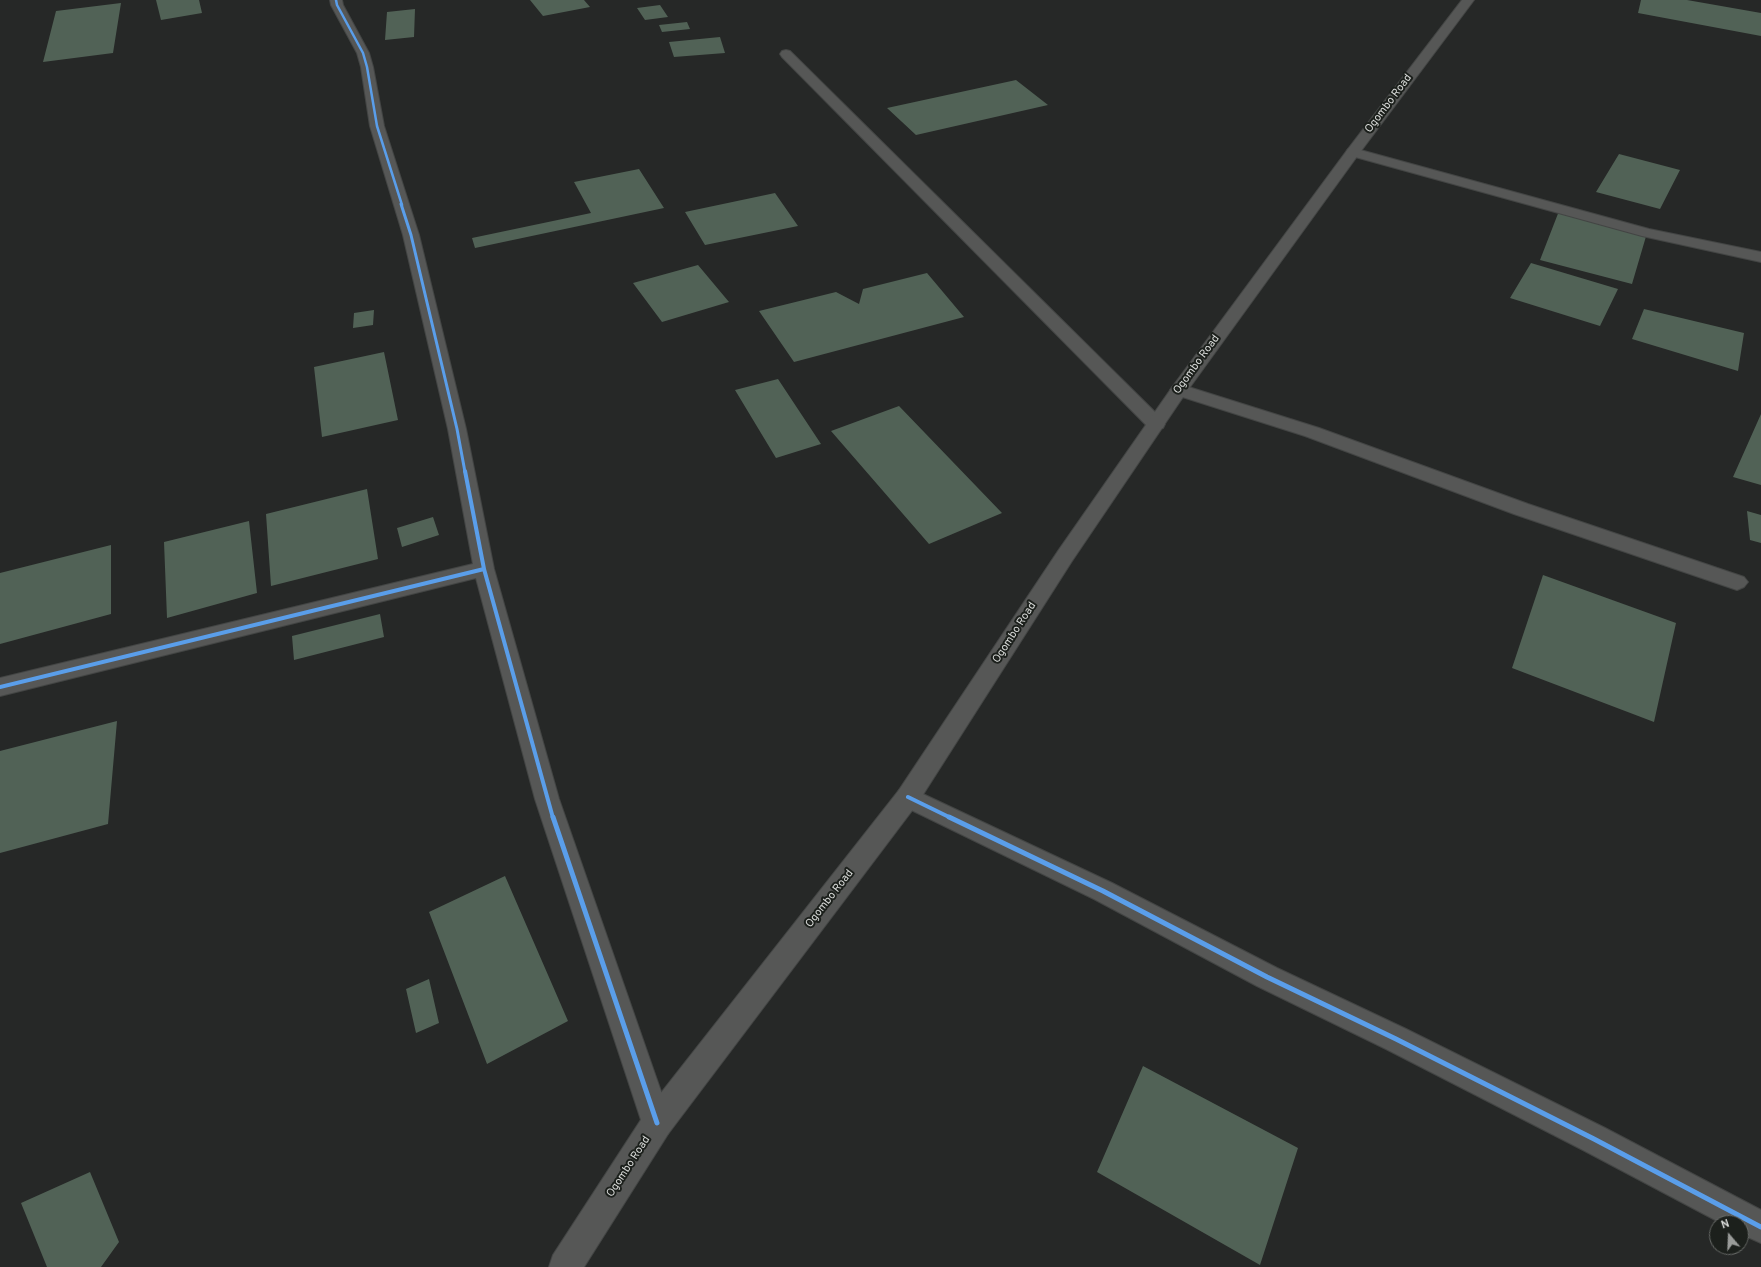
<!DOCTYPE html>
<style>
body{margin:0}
#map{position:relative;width:1761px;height:1267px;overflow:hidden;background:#262827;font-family:Overpass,sans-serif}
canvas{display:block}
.north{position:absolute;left:1709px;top:1215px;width:40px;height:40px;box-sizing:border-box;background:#1c201c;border:1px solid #676a67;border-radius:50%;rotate:341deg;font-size:11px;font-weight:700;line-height:16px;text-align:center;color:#d8dad8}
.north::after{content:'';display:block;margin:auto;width:14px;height:18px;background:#9a9c9a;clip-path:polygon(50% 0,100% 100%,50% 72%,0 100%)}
</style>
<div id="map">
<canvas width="1761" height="1267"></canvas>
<div class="north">N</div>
</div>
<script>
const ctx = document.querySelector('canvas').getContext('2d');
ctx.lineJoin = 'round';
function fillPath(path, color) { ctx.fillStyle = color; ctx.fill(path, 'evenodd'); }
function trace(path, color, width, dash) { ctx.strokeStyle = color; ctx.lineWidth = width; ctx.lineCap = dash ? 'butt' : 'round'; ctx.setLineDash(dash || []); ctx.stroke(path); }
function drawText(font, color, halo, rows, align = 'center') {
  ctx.font = font + ' Overpass,sans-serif'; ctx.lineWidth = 4; ctx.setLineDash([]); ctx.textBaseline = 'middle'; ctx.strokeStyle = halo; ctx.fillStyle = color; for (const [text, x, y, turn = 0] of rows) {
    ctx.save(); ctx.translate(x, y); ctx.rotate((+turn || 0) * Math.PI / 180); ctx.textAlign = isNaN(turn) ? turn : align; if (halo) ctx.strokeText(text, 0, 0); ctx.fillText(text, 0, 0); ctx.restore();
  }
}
fillPath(new Path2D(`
 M 156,0 L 199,0 L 202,13 L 161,20 Z
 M 530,0 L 584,0 L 590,7 L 543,16 Z
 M 1641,0 L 1687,0 L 1761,13 L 1761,36 L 1638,13 Z
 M 121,3 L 113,53 L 43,62 L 56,11 Z
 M 660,5 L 668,17 L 645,20 L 637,8 Z
 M 415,9 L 414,37 L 385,40 L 387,12 Z
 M 687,22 L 690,29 L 662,32 L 659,25 Z
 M 720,37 L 725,53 L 674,57 L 669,42 Z
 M 1016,80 L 1048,105 L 916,135 L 887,108 Z
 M 1619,154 L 1680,170 L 1660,209 L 1596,192 Z
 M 639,169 L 664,208 L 475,248 L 472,238 L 591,213 L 574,182 Z
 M 775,193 L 798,226 L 705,245 L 685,212 Z
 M 1559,211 L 1647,233 L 1632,284 L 1540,260 Z
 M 1531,263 L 1618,289 L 1600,326 L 1510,298 Z
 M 698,265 L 729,302 L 662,322 L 633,283 Z
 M 927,273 L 964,317 L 794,362 L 759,311 L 836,292 L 859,304 L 863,289 Z
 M 1644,309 L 1744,333 L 1738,371 L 1632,339 Z
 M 374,310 L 373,325 L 353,328 L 354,313 Z
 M 384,352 L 398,420 L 322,437 L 314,367 Z
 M 778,379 L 821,444 L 776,458 L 735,390 Z
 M 899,406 L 1002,513 L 929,544 L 831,431 Z
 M 1761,414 L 1761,485 L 1733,477 Z
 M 367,489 L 378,559 L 271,586 L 266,514 Z
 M 1747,511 L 1761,515 L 1761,543 L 1750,540 Z
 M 433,517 L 439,535 L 402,547 L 397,528 Z
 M 249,521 L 257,593 L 167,618 L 164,542 Z
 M 111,545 L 111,614 L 0,644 L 0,573 Z
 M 1543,575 L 1676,623 L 1654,722 L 1512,668 Z
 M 380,614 L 384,637 L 294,660 L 292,636 Z
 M 117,721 L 108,824 L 0,853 L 0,751 Z
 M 505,876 L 568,1021 L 487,1064 L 429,912 Z
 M 429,979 L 439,1023 L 416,1033 L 406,989 Z
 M 1143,1066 L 1298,1148 L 1260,1265 L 1097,1172 Z
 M 90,1172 L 119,1242 L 101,1267 L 47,1267 L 21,1203 Z`), '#516256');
const street = new Path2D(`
 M 330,0 L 342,0 L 343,5 L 369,53 L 373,67 L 384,126 L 419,235 L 466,429 L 494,569 L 559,799 L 672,1123 L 668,1134 L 657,1138 L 646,1134 L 642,1123 L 535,799 L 476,578 L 0,696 L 0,678 L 473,564 L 448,429 L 403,235 L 370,126 L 361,67 L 357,53 L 331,5 Z
 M 786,50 L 790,51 L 1163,420 L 1165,424 L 1163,428 L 1156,430 L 1149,428 L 782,57 L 780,54 L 782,51 Z
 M 1353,148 L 1649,229 L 1761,252 L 1761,262 L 1642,236 L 1348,155 L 1346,152 L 1348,149 Z
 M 1179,384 L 1319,428 L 1528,504 L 1744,577 L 1748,582 L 1744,587 L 1737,590 L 1514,514 L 1305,436 L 1173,394 L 1170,390 L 1173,386 Z
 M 908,787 L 1112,883 L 1277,968 L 1406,1029 L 1605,1128 L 1761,1210 L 1761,1243 L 1741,1234 L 1741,1223 L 1721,1223 L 1583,1150 L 1386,1049 L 1257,986 L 1094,899 L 899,804 L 896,797 L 899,790 Z`);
const secondary = new Path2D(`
 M 1462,0 L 1474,0 L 1358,155 L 1185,394 L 1072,561 L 917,804 L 668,1134 L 584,1267 L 549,1267 L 553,1255 L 646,1112 L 899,790 L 1058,551 L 1173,386 L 1348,149 Z`);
trace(street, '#434544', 2);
trace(secondary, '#434544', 2);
fillPath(street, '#565756');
fillPath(secondary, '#565756');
trace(new Path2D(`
 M 336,0 L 337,5 L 363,53 L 367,67 L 377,126 L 402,205`), '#5a9eea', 2.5);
trace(new Path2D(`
 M 401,204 L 411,235 L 457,429 L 465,472`), '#5a9eea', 3);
trace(new Path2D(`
 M 465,471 L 484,569
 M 0,687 L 484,569 L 553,818
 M 908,797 L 951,818`), '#5a9eea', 4);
trace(new Path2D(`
 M 553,817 L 657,1123
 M 949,817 L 1103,891 L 1267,977 L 1396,1039 L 1594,1139 L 1761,1227`), '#5a9eea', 5);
drawText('11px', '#d8dad8', '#1c201c', [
 ["Ogombo Road",1389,104,-53],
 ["Ogombo Road",1197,365,-54],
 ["Ogombo Road",1015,633,-57],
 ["Ogombo Road",830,899,-52],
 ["Ogombo Road",629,1167,-57]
]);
</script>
